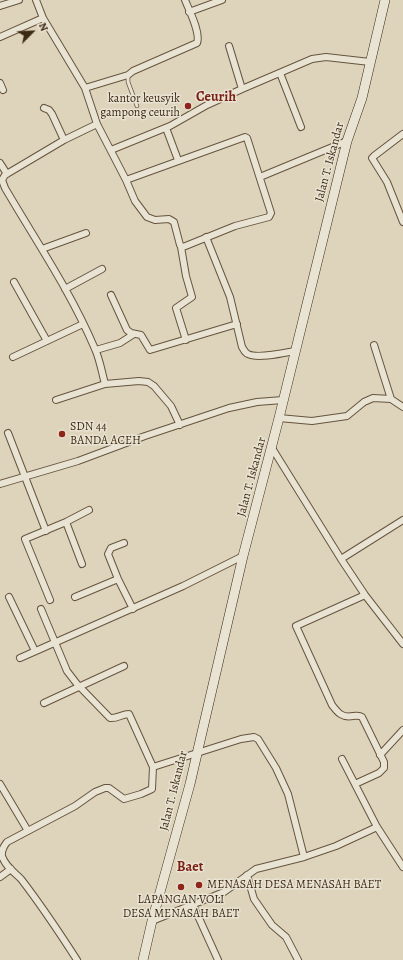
<!DOCTYPE html>
<style>
body{margin:0}
#map{position:relative;width:403px;height:960px;overflow:hidden;background:#ddd4bb;font-family:Alegreya,serif}
canvas{display:block}
.north{position:absolute;left:12px;top:12px;width:40px;height:40px;-webkit-text-stroke:3px #e9e3d3;paint-order:stroke;rotate:66deg;font-size:11px;font-weight:700;line-height:16px;text-align:center;color:#3e2a14}
.north::after{content:'';display:block;margin:auto;width:14px;height:18px;background:#3e2a14;clip-path:polygon(50% 0,100% 100%,50% 72%,0 100%)}
</style>
<div id="map">
<canvas width="403" height="960"></canvas>
<div class="north">N</div>
</div>
<script>
const ctx = document.querySelector('canvas').getContext('2d');
ctx.lineJoin = 'round';
function trace(path, color, width, dash) { ctx.strokeStyle = color; ctx.lineWidth = width; ctx.lineCap = dash ? 'butt' : 'round'; ctx.setLineDash(dash || []); ctx.stroke(path); }
function drawText(font, color, halo, rows, align = 'center') {
  ctx.font = font + ' Alegreya,serif'; ctx.lineWidth = 3; ctx.setLineDash([]); ctx.textBaseline = 'middle'; ctx.strokeStyle = halo; ctx.fillStyle = color; for (const [text, x, y, turn = 0] of rows) {
    ctx.save(); ctx.translate(x, y); ctx.rotate((+turn || 0) * Math.PI / 180); ctx.textAlign = isNaN(turn) ? turn : align; if (halo) ctx.strokeText(text, 0, 0); ctx.fillText(text, 0, 0); ctx.restore();
  }
}
const lane = new Path2D(`
 M 128,75 L 128,82 L 137,106`);
const street = new Path2D(`
 M 36,0 L 43,18 L 85,88 L 97,124 L 126,180 L 135,201 L 147,217 L 155,220 L 169,219 L 174,222 L 180,245 L 183,247 L 235,226 L 269,217 L 271,213 L 247,138 L 245,137 L 126,180
 M 0,6 L 19,0
 M 189,12 L 222,0
 M 0,37 L 43,18
 M 229,46 L 242,89
 M 280,73 L 301,127
 M 0,83 L 3,90
 M 85,88 L 128,75 L 133,71 L 197,43 C 201,33 189,10 185,0
 M 44,108 L 49,110 L 52,114 L 64,140
 M 97,124 L 64,140 L 5,175 L 2,180 L 5,188 C 36,241 71,292 95,349 C 100,360 102,373 105,384
 M 166,128 L 178,160
 M 403,134 L 374,156 L 372,158 L 387,182 L 403,222
 M 111,150 L 170,126 L 207,105 L 242,89 L 312,59 L 326,57 L 370,62
 M 0,163 L 7,174
 M 260,177 L 347,141
 M 206,237 L 230,297 L 242,347 C 244,350 245,353 248,354 C 257,359 284,353 295,351
 M 181,247 L 186,276 L 192,297 L 176,308 L 186,340
 M 42,249 L 86,233
 M 14,282 L 47,341
 M 65,289 L 102,269
 M 111,295 L 127,330 L 131,333 L 141,335 L 150,350 L 237,324
 M 374,345 L 391,399
 M 96,350 L 120,343 L 134,334
 M 13,357 L 83,324
 M 56,400 L 105,384 L 139,381 L 148,382 L 154,386 L 171,406 L 180,425
 M 279,418 L 312,421 L 347,416 L 364,402 L 373,398 L 391,399 L 403,407
 M 8,433 L 46,531
 M 272,448 L 341,559 L 365,595 L 403,644
 M 0,484 L 78,461 L 145,436 L 229,408 L 257,402 L 283,400
 M 66,522 L 82,564
 M 124,543 L 111,548 L 108,554 L 118,579 L 133,609
 M 341,559 L 403,520
 M 9,597 L 35,651
 M 75,597 L 118,579
 M 50,600 L 25,539 L 66,522 L 89,510
 M 41,609 L 67,671 L 77,684 L 110,718 C 117,719 122,714 129,714 L 153,767 L 152,789 L 141,794 L 124,799 L 109,788 L 105,788 L 95,792 L 75,806 L 7,842 C 4,846 1,850 2,856 C 5,866 14,872 21,879 C 41,905 59,932 77,960
 M 20,658 L 183,586 L 243,556
 M 44,703 L 124,666
 M 380,755 L 403,730
 M 342,759 L 377,827 L 403,867
 M 153,767 L 241,739 L 254,737 L 258,739 L 276,768 L 288,794 L 304,857
 M 0,784 L 28,831
 M 355,784 L 379,773 L 384,768 L 384,762 L 362,717 C 359,715 357,716 353,716 C 342,718 338,713 332,705 L 296,626 L 365,595
 M 247,875 L 254,899 L 272,925 L 286,937 L 298,960
 M 0,877 L 11,869
 M 193,905 L 218,960
 M 152,921 L 224,892 L 256,869 L 304,857 L 336,846 L 377,827`);
const secondary = new Path2D(`
 M 143,960 L 152,921 L 190,784 L 243,556 L 279,418 L 347,141 L 362,98 L 385,0`);
trace(lane, '#66543e', 4.5);
trace(street, '#66543e', 8);
trace(secondary, '#3e2a14', 10);
trace(lane, '#e9e3d3', 3);
trace(street, '#e9e3d3', 6);
trace(secondary, '#e9e3d3', 9);
for (const [x, y, r, color] of [
 [188,106,4,"#8f2418"],
 [62,434,4,"#8f2418"],
 [199,885,4,"#8f2418"],
 [181,887,4,"#8f2418"]
]) { const dot = new Path2D(); dot.arc(x, y, r, 0, 2 * Math.PI); ctx.fillStyle = color; ctx.fill(dot); trace(dot, '#e9e3d3', 1.5); }
drawText('12px', '#3e2a14', '#e9e3d3', [
 ["kantor keusyik",180,99,"right"],
 ["gampong ceurih",180,113,"right"],
 ["SDN 44",70,427],
 ["BANDA ACEH",70,441],
 ["MENASAH DESA MENASAH BAET",207,885],
 ["LAPANGAN VOLI",181,900,"center"],
 ["DESA MENASAH BAET",181,914,"center"]
], 'left');
drawText('12px', '#3e2a14', '#e9e3d3', [
 ["Jalan T. Iskandar",330,162,-75],
 ["Jalan T. Iskandar",252,477,-75],
 ["Jalan T. Iskandar",174,791,-76]
]);
drawText('bold 14px', '#7a1f14', '#e9e3d3', [
 ["Ceurih",216,98],
 ["Baet",190,868]
]);
</script>
